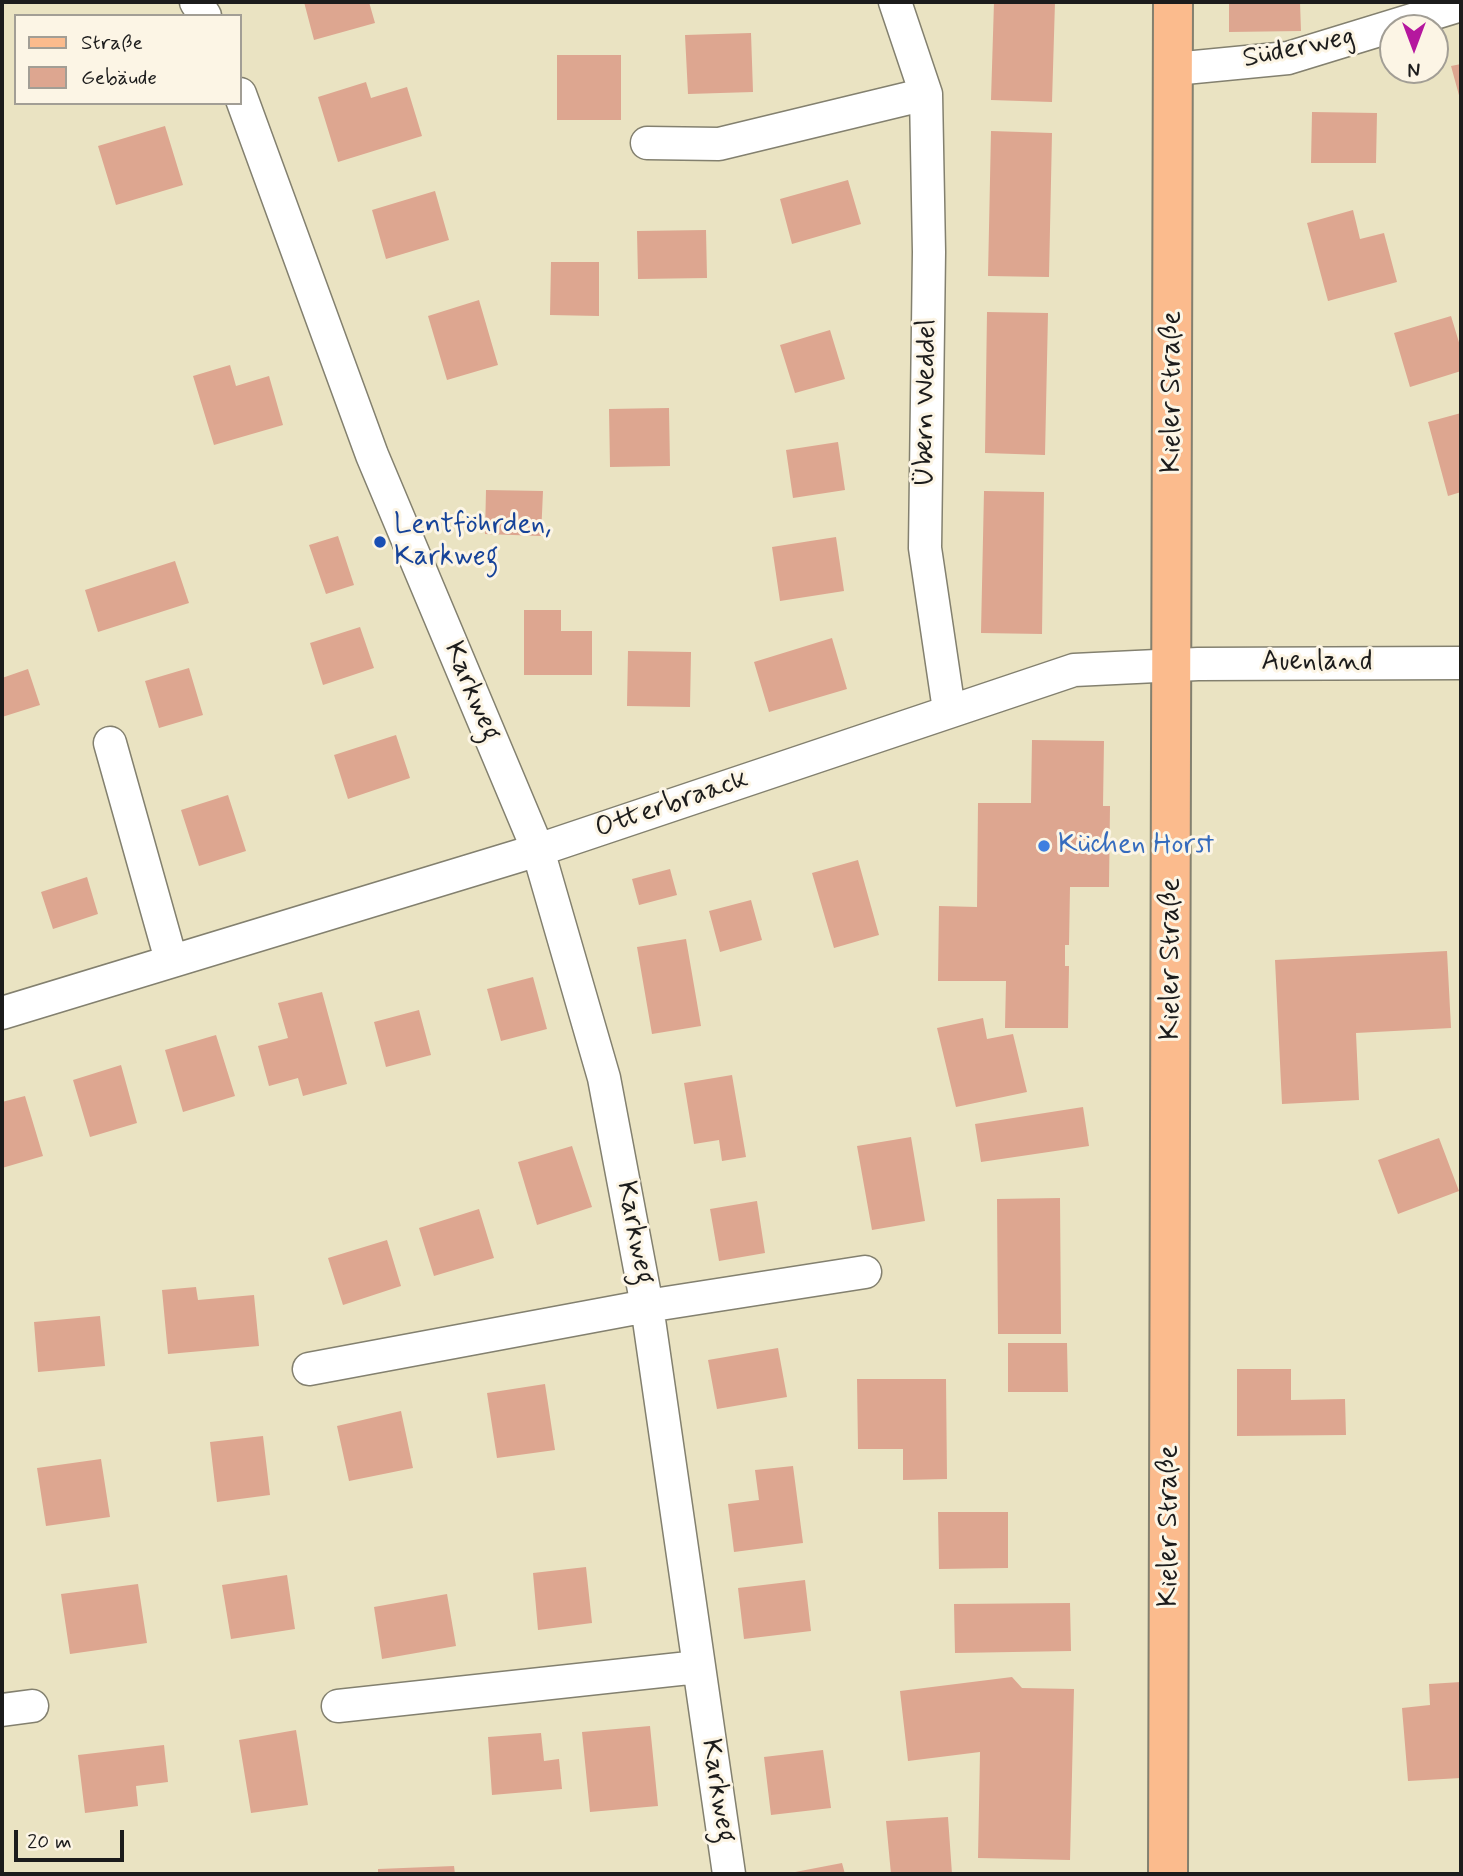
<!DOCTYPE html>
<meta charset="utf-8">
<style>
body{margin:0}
#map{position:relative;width:1463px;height:1876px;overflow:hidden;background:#eae3c2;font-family:Mynerve,sans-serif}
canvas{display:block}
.frame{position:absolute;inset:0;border:4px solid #1c1c1c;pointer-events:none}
.legend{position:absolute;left:14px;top:14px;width:228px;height:91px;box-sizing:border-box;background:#fcf5e5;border:2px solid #a29e95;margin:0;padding:9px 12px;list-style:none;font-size:21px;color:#1c1c1c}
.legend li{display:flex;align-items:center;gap:14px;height:35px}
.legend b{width:35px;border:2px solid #a29e95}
.north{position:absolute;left:1379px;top:14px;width:70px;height:70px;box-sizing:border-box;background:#fcf5e5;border:2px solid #a29e95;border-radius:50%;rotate:180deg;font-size:19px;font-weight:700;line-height:28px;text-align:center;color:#1c1c1c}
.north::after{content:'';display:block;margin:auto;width:24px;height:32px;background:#b5179e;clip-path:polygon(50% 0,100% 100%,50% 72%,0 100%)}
.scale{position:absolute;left:14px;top:1830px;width:110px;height:32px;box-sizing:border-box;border:4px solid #1c1c1c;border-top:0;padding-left:9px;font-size:21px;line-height:24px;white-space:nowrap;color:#1c1c1c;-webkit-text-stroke:5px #fcf5e5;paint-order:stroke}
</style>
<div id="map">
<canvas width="1463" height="1876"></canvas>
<div class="frame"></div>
<ul class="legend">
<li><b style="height:9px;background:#fbbb8d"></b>Straße</li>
<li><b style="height:19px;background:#dda690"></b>Gebäude</li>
</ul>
<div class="north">N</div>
<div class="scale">20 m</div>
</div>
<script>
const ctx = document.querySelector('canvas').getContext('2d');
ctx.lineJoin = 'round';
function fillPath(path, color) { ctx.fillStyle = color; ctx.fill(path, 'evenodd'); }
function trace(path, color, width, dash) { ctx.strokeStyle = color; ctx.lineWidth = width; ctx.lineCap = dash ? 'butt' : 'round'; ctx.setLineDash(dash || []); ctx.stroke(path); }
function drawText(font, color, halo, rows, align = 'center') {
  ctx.font = font + ' Mynerve,sans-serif'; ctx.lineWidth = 6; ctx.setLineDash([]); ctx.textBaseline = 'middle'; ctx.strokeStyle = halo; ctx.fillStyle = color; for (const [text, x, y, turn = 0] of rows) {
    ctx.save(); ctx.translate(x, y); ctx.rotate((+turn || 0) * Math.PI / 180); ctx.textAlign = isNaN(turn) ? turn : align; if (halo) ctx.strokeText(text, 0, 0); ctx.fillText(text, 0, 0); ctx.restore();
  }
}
fillPath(new Path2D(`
 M 304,2 L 369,2 L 375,23 L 314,40 Z
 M 994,2 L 1055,2 L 1052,102 L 991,100 Z
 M 1229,2 L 1300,2 L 1301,31 L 1229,32 Z
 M 751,33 L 753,92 L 688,94 L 685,35 Z
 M 557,55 L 621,55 L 621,120 L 557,120 Z
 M 1461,64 L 1461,99 L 1460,99 L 1451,66 Z
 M 366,82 L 371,98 L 407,87 L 422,136 L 338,162 L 318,97 Z
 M 1312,112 L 1377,113 L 1376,163 L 1311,163 Z
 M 165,126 L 183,185 L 116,205 L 98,146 Z
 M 991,131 L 1052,133 L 1049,277 L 988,276 Z
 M 848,180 L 861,224 L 792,244 L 780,199 Z
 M 435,191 L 449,240 L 386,259 L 372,210 Z
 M 1353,210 L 1360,239 L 1384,233 L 1397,282 L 1328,301 L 1307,223 Z
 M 706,230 L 707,278 L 638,279 L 637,231 Z
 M 551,262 L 599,262 L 599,316 L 550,315 Z
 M 479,300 L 498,365 L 447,380 L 428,316 Z
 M 987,312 L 1048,313 L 1045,455 L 985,453 Z
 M 1451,316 L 1461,349 L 1461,371 L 1410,387 L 1394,333 Z
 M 830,330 L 845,379 L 795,393 L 780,345 Z
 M 230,365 L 236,386 L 269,376 L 283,425 L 214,445 L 193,376 Z
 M 669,408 L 670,466 L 610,467 L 609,409 Z
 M 1461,413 L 1461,492 L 1448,496 L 1428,422 Z
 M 838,442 L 845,490 L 793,498 L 786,450 Z
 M 486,490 L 543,491 L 541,536 L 485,534 Z
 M 984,491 L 1044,492 L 1042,634 L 981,633 Z
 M 338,536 L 354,585 L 326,594 L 309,545 Z
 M 836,537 L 844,591 L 780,601 L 772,547 Z
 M 175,561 L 189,603 L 98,632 L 85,590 Z
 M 524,610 L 561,610 L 561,631 L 592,631 L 592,675 L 524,675 Z
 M 360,627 L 374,668 L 323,685 L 310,643 Z
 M 832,638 L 847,689 L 769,712 L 754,662 Z
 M 628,651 L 691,652 L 690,707 L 627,706 Z
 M 189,668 L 203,715 L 159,728 L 145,681 Z
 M 28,669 L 40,705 L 2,717 L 2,678 Z
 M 396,735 L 410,778 L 348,799 L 334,755 Z
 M 1032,740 L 1104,741 L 1103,806 L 1110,806 L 1109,887 L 1070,887 L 1069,945 L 1065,945 L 1065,966 L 1069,966 L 1068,1028 L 1005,1028 L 1006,981 L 938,981 L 939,906 L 977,907 L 978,803 L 1031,803 Z
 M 228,795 L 246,851 L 199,866 L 181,810 Z
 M 858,860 L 879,935 L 834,948 L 812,873 Z
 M 670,869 L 677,895 L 639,905 L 632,879 Z
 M 87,877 L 98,914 L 53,929 L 41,892 Z
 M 751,900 L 762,940 L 720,952 L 709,911 Z
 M 686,939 L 701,1026 L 652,1034 L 637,947 Z
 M 1447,951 L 1451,1028 L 1356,1033 L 1359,1100 L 1282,1104 L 1275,960 Z
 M 533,977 L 547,1029 L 501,1041 L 487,989 Z
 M 322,992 L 347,1084 L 303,1096 L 298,1078 L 269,1086 L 258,1046 L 288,1038 L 278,1003 Z
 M 419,1010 L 431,1055 L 386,1067 L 374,1022 Z
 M 983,1018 L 987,1039 L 1013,1034 L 1027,1092 L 956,1107 L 937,1028 Z
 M 216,1035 L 235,1096 L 183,1112 L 165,1050 Z
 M 121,1065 L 137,1123 L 90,1137 L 73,1080 Z
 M 732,1075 L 746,1157 L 722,1161 L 719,1140 L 694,1144 L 684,1083 Z
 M 25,1096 L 43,1156 L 2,1168 L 2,1102 Z
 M 1083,1107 L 1089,1146 L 981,1162 L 975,1124 Z
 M 911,1137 L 925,1221 L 872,1230 L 857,1146 Z
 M 1439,1138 L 1459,1191 L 1398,1214 L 1378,1160 Z
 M 572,1146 L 592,1207 L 537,1225 L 518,1162 Z
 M 1060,1198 L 1061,1334 L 998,1334 L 997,1199 Z
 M 757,1201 L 765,1253 L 719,1261 L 710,1209 Z
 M 479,1209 L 494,1258 L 434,1276 L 419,1228 Z
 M 387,1240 L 401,1286 L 343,1305 L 328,1258 Z
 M 196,1287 L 198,1300 L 254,1295 L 259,1346 L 168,1354 L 162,1290 Z
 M 100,1316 L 105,1366 L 38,1372 L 34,1322 Z
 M 1008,1343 L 1067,1343 L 1068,1392 L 1008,1392 Z
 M 778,1348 L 787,1397 L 717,1409 L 708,1360 Z
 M 1237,1369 L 1291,1369 L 1291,1400 L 1345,1399 L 1346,1435 L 1237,1436 Z
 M 857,1379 L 946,1379 L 947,1479 L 903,1480 L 903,1449 L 858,1449 Z
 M 545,1384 L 555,1450 L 497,1458 L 487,1393 Z
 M 401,1411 L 413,1468 L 349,1481 L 337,1426 Z
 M 263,1436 L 270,1495 L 217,1502 L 210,1442 Z
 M 101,1459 L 110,1517 L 46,1526 L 37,1468 Z
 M 793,1466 L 803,1543 L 734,1552 L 728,1504 L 759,1500 L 755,1470 Z
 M 938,1512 L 1008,1512 L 1008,1568 L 939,1569 Z
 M 586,1567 L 592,1623 L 538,1630 L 533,1573 Z
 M 287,1575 L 295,1629 L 231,1639 L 222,1585 Z
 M 805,1580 L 811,1631 L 744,1639 L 738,1588 Z
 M 138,1584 L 147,1643 L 70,1654 L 61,1594 Z
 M 447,1594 L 456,1646 L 382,1659 L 374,1607 Z
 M 1070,1603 L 1071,1651 L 955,1653 L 954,1604 Z
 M 1012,1677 L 1022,1688 L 1074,1689 L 1070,1860 L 978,1858 L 980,1752 L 908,1761 L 900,1691 Z
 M 1461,1682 L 1461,1778 L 1408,1781 L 1402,1708 L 1430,1705 L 1429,1684 Z
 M 650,1726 L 658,1806 L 590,1812 L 582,1732 Z
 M 296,1730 L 308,1805 L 251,1813 L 239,1740 Z
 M 541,1733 L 544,1761 L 559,1759 L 562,1789 L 492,1795 L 488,1737 Z
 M 164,1745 L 168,1782 L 136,1786 L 138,1806 L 85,1813 L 78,1755 Z
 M 823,1750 L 831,1808 L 771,1815 L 764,1757 Z
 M 948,1817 L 952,1874 L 891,1874 L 886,1821 Z
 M 842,1863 L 845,1874 L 790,1874 L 790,1873 Z
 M 454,1866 L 455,1874 L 378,1874 L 378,1869 Z`), '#dda690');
const minor = new Path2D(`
 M 196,2 L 205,16
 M 895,2 L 926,94 L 929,252 L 925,548 L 949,710
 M 1174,69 L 1288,58 L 1461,5
 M 240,94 L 372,455 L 538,850 L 604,1078 L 647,1306 L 729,1874
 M 647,143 L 719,144 L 926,94
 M 110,743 L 171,960
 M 2,1013 L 538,850 L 1074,670 L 1198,664 L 1461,663
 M 309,1369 L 647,1306 L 865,1272
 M 338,1706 L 698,1667
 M 2,1710 L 32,1706`);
const primary = new Path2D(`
 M 1168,1874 L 1173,2`);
trace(minor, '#83806f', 35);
trace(primary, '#83806f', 42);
trace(minor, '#fff', 32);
trace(primary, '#fbbb8d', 38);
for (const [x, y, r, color] of [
 [380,542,7,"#1a4fb4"],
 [1044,846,7,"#3f7fe0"]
]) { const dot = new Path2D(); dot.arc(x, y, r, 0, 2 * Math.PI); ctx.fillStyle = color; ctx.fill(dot); trace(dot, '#fcf5e5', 2.5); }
drawText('28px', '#1c1c1c', '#fcf5e5', [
 ["Süderweg",1299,49,-12],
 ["Kieler Straße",1173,392,-90],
 ["Übern Weddel",927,403,-89],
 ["Auenland",1317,663],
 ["Karkweg",471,692,67],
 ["Otterbraack",672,805,-19],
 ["Kieler Straße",1172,959,-90],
 ["Karkweg",634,1233,79],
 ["Kieler Straße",1170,1526,-90],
 ["Karkweg",717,1791,81]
]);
drawText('28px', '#164399', '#fcf5e5', [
 ["Lentföhrden,",394,526],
 ["Karkweg",394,558]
], 'left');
drawText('28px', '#366cbe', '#fcf5e5', [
 ["Küchen Horst",1058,846]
], 'left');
</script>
